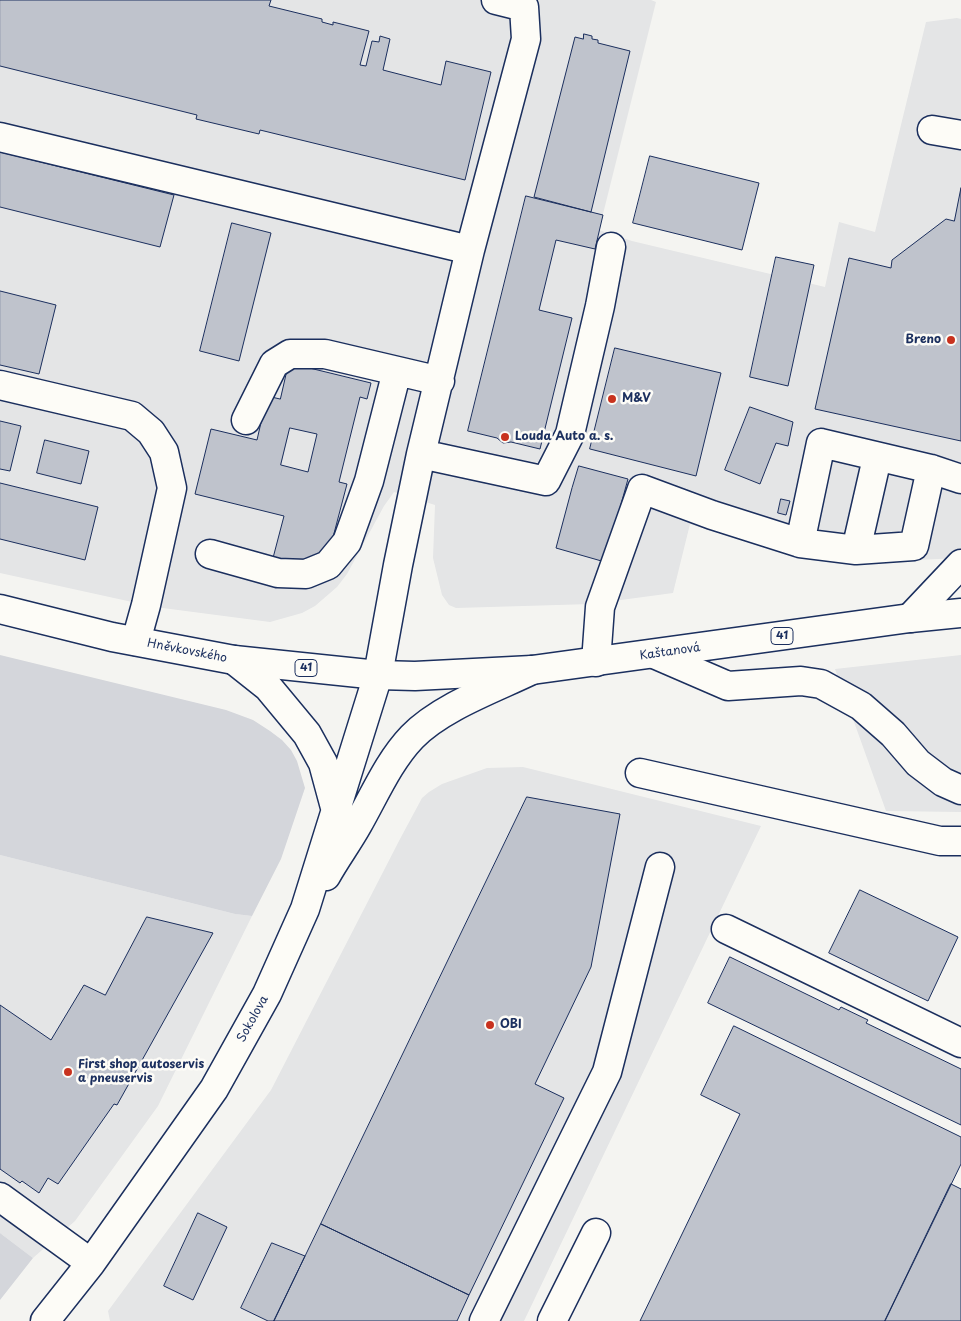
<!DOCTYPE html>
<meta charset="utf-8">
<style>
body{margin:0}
canvas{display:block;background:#f4f4f1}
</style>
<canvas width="961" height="1321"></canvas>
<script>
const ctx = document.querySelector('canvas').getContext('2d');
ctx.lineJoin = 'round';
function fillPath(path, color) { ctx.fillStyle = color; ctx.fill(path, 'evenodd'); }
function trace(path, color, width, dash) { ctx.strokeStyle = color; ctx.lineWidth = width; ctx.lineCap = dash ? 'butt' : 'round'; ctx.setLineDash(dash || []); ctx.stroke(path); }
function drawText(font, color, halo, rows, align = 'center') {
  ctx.font = font + ' "Playpen Sans",sans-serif'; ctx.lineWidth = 5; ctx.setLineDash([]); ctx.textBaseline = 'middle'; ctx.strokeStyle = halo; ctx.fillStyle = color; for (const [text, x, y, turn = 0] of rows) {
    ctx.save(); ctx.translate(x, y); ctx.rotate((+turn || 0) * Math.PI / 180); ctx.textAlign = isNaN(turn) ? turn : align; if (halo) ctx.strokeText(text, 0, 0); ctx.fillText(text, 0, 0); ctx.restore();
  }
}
fillPath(new Path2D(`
 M 0,0 L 651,0 L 656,2 L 599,230 L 632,241 L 825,287 L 839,222 L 875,232 L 926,22 L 957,18 L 961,19 L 961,558 L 848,563 L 766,548 L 690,524 L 673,593 L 591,604 L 456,608 L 449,605 L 442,595 L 433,558 L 435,505 L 394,492 L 384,506 L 347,574 L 337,587 L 315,606 L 302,613 L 270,622 L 155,607 L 0,573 Z
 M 961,655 L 961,812 L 886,811 L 835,669 Z
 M 523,767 L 761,826 L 524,1321 L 110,1321 L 108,1311 L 271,1090 L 400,839 L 422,798 L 429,792 L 442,784 L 487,768 Z
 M 0,855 L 235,914 L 252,916 L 158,1106 L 75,1221 L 33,1258 L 0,1233 Z`), '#e4e5e6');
fillPath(new Path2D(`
 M 0,655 L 226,710 L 253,720 L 270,731 L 282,740 L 291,750 L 297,761 L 305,788 L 281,859 L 252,916 L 235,914 L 0,855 Z
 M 0,1233 L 33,1258 L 0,1300 Z`), '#d4d6db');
const building = new Path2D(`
 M 0,0 L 271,0 L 269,6 L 322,19 L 322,22 L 333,25 L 333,22 L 369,31 L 360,65 L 366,66 L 372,41 L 379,42 L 380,36 L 390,39 L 383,70 L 441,85 L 446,61 L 491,72 L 465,180 L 260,130 L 259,134 L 196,119 L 197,115 L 0,66 Z
 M 584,34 L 592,36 L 592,39 L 598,40 L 598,43 L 630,51 L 591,212 L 534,197 L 575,37 L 583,39 Z
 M 0,152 L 174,195 L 160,247 L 0,207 Z
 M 650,156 L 759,183 L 742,250 L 633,223 Z
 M 961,188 L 961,441 L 815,409 L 849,258 L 891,268 L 892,260 L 946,219 L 954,221 Z
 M 526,196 L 603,215 L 595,249 L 556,240 L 539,310 L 572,318 L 540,449 L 511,442 L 503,443 L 497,438 L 468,431 Z
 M 232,223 L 271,233 L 239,361 L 200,351 Z
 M 776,257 L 814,265 L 788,386 L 750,377 Z
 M 0,291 L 56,305 L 39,374 L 0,365 Z
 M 615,348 L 721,373 L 696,476 L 590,449 Z
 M 289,363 L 371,383 L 367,399 L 360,397 L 339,482 L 347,484 L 332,541 L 317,558 L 296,563 L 273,558 L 284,516 L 195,494 L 211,429 L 257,440 L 267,396 L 280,399 ZM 290,428 L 317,434 L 308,472 L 281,465 Z
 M 750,407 L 793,422 L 788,446 L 776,443 L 760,484 L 725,470 Z
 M 0,421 L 21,426 L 10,471 L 0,469 Z
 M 45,440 L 89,451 L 81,484 L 37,473 Z
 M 579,466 L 628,479 L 605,562 L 556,548 L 572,488 Z
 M 0,483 L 98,507 L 85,560 L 0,539 Z
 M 781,499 L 790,501 L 786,515 L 778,513 Z
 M 527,797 L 620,814 L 591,967 L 535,1084 L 564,1098 L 469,1295 L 321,1224 Z
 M 860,890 L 958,937 L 928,1001 L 829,953 Z
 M 147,917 L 213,933 L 117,1105 L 114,1104 L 58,1184 L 48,1178 L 39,1193 L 22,1181 L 20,1183 L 0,1169 L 0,1005 L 51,1040 L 84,985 L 105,995 Z
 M 730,957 L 839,1010 L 841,1007 L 868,1020 L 866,1023 L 961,1069 L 961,1125 L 708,1003 Z
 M 734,1026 L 961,1137 L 961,1164 L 885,1321 L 640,1321 L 740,1114 L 701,1095 Z
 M 951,1184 L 961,1189 L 961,1321 L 885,1321 Z
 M 198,1213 L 227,1227 L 193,1300 L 164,1286 Z
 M 321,1224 L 469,1295 L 457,1321 L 274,1321 Z
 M 272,1243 L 305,1256 L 274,1321 L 268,1321 L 241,1308 Z`);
fillPath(building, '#bfc3cc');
trace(building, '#1b2f5e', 1);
const minor = new Path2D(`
 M 932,130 L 961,135
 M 0,137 L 470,250
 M 0,385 L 132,416 L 151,432 L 164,452 L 172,488 L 146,605 L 136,641
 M 246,420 L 274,364 L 290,354 L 325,354 L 440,381
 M 421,454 L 546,481 L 570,434 L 600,306 L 611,247
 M 800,543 L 821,443 L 931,469 L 961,479
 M 856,550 L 877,458
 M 210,554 L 278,573 L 306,574 L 328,565 L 347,542 L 369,481 L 397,371
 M 910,618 L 961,564
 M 654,654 L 728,686 L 801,681 L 821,684 L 861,706 L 893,734 L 918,763 L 943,782 L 961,790
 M 234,660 L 268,687 L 307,734 L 323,763 L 336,811
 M 596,662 L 600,607 L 642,489 L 712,515 L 800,543 L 856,550 L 914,546 L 931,469
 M 640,773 L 940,841 L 961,841
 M 326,876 C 336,858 348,842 358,824 C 375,794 389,761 412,737 C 441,707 495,688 532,670
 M 726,929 L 961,1043
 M 0,1197 L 91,1263
 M 45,1321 L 91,1263 L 214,1089 L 267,994 L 305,909 L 378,675 L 398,565 L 421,454 L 470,250 L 526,39 L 524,7 L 496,0
 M 484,1321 L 607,1072 L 660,867
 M 552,1321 L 596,1233`);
const major = new Path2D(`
 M 0,609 L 112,637 L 234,660 L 378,675 L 415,676 L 532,670 L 910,618 L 961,613`);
trace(minor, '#1b2f5e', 31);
trace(major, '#1b2f5e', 31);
trace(minor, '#fdfcf7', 28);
trace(major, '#fdfcf7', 28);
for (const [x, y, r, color] of [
 [951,340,5,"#c8321e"],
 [612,399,5,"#c8321e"],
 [505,437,5,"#c8321e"],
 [490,1025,5,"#c8321e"],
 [68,1072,5,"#c8321e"]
]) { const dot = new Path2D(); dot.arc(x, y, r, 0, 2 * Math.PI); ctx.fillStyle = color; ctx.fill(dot); trace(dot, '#fdfcf7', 2); }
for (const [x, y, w] of [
 [782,636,22],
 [306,668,22]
]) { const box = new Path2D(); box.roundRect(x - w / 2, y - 8.5, w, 17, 4); ctx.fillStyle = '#fdfcf7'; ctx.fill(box); trace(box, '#1b2f5e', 1); }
drawText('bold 11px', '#1b2f5e', null, [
 ["41",782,636],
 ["41",306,668]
]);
drawText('bold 12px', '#1b2f5e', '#fdfcf7', [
 ["Breno",941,340,"right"],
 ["M&V",622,399],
 ["Louda Auto a. s.",515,437],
 ["OBI",500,1025],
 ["First shop autoservis",78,1065],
 ["a pneuservis",78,1079]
], 'left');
drawText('12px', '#1b2f5e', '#fdfcf7', [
 ["Hněvkovského",187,651,11],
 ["Kaštanová",670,652,-8],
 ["Sokolova",253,1019,-61]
]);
</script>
